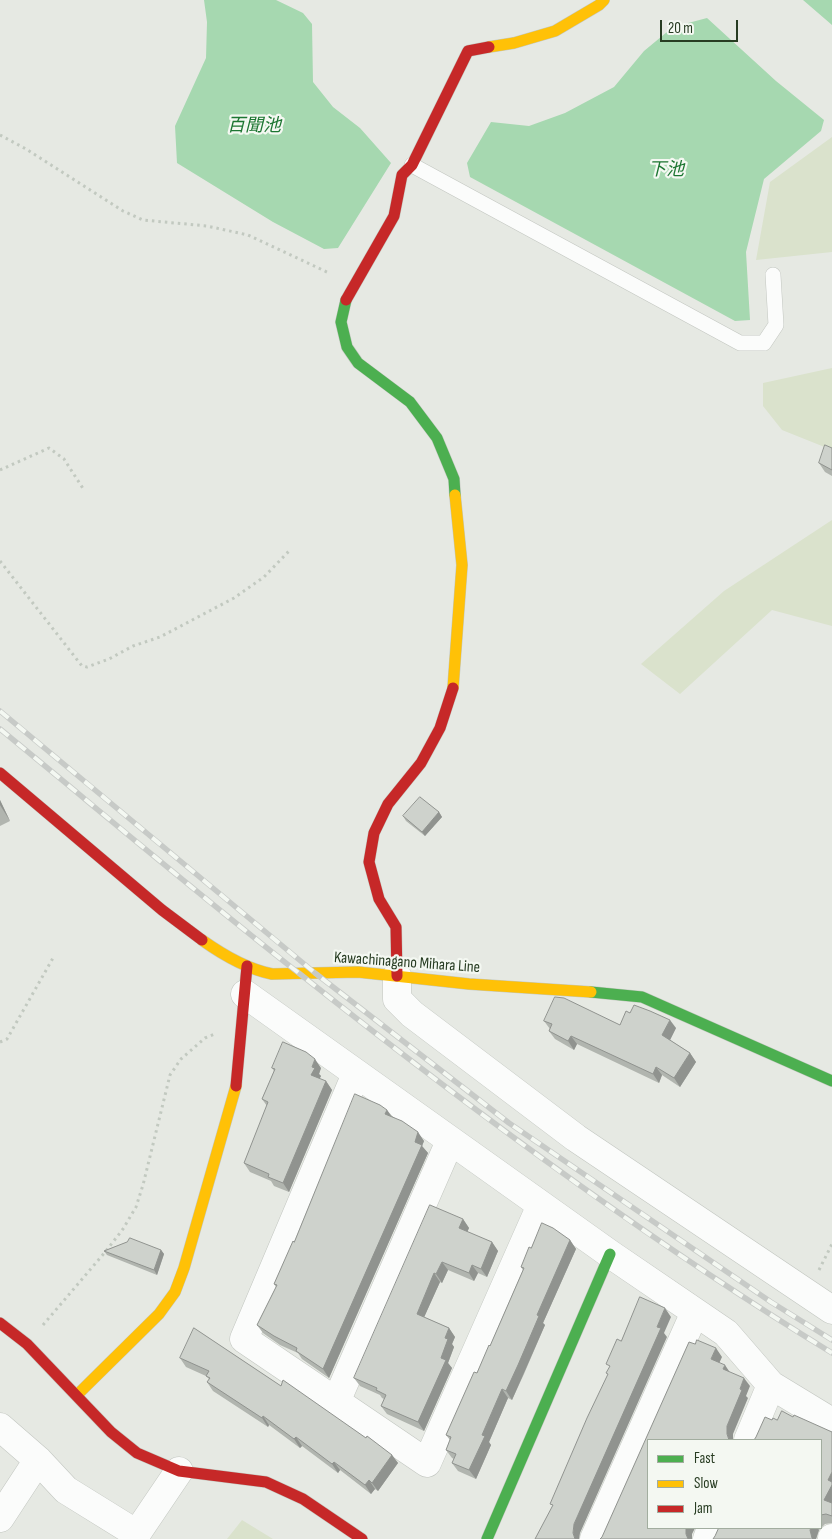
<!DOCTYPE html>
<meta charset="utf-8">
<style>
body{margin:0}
#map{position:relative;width:832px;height:1539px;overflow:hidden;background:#e6e9e3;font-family:"Sofia Sans Condensed",sans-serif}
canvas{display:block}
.legend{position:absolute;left:647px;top:1439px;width:175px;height:90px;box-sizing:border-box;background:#f4f8f2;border:1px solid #a2ad9f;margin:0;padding:6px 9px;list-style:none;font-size:15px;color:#273c22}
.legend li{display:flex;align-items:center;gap:10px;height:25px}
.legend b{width:25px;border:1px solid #a2ad9f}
.scale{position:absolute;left:660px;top:20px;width:78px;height:22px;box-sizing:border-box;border:2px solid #273c22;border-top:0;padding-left:6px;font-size:15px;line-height:18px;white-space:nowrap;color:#273c22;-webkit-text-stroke:4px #f4f8f2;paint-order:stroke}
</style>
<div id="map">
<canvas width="832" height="1539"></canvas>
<ul class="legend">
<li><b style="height:6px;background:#4caf50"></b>Fast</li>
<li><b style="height:6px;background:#ffc107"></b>Slow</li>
<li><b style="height:6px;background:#c62828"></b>Jam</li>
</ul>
<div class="scale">20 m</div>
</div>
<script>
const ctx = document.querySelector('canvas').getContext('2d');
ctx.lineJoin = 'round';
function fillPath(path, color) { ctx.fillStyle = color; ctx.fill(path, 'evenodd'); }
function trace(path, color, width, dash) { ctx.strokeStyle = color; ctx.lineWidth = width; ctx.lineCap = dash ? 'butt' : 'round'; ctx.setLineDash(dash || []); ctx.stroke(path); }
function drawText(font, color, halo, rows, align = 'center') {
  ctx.font = font + ' "Sofia Sans Condensed","Noto Sans JP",sans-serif'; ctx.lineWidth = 4.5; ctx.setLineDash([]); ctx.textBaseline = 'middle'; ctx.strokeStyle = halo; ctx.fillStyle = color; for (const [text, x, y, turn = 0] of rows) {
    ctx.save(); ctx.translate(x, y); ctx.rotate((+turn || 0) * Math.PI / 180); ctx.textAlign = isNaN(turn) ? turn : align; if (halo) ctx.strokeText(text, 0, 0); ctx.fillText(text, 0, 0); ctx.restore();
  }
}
fillPath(new Path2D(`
 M 832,137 L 832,252 L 756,260 L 770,182 Z
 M 832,368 L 832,450 L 782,430 L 763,406 L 763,383 Z
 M 832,520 L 832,626 L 772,610 L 680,694 L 641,664 L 724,591 Z
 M 242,1520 L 273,1539 L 227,1539 Z`), '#dae2cc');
fillPath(new Path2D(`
 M 204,0 L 276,0 L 303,13 L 312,24 L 313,82 L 333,107 L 360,128 L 391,163 L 338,248 L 324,249 L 273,222 L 177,163 L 175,126 L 206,58 L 207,22 Z
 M 803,0 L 832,0 L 832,25 Z
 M 707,18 L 776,81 L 824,120 L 821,131 L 764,179 L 746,252 L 750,320 L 735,321 L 470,177 L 467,163 L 491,122 L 529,126 L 565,113 L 614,87 L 644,51 L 673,27 Z`), '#a6d8b0');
const lane = new Path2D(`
 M 412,165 L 740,343 L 764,343 L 776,325 L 773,275`);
const street = new Path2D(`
 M 397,976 L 397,999 L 412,1014 L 576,1138 L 832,1310
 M 245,994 L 610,1254 L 726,1333 L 771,1385 L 832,1422
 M 356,1074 L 244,1339 L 427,1463 L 541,1205
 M 336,1402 L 450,1141
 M 0,1427 L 38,1460 L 66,1490 L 137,1534
 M 748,1440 L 771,1385
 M 0,1518 L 38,1460
 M 133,1539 L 179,1471
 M 594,1539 L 695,1312
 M 707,1539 L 711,1528
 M 832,1539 L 832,1538`);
const fast = new Path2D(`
 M 346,300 L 341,322 L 347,347 L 358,363 L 410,402 L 437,438 L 454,479 L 455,495
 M 591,992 L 642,997 L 832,1081
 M 487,1539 L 610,1254`);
const slow = new Path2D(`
 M 489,47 L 514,43 L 555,31 L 599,5 L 604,0
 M 453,688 L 462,565 L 455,495
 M 202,940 C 223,955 247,969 272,974 L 358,972 L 469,984 L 591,992
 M 77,1395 L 159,1314 L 175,1292 L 184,1268 L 236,1086`);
const jam = new Path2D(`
 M 346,300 L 394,216 L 402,175 L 412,165 L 468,51 L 489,47
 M 0,773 L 162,910 L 202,940
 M 397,976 L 396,927 L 379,899 L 369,862 L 374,833 L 388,804 L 421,763 L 440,728 L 453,688
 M 236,1086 L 247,966
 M 0,1323 L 27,1344 L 111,1432 L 137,1453 L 179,1471 L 266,1482 L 303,1499 L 362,1539`);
trace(lane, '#c2c6c0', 16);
trace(street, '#c2c6c0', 29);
trace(fast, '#c2c7bf', 12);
trace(slow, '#c2c7bf', 12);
trace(jam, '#c2c7bf', 12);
trace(new Path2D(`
 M 0,135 L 26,149 L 123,211 L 143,220 L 207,226 L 248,235 L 329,273
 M 0,470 L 49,448 L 64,459 L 84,490
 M 0,561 L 82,666 L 87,667 L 109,659 L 133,646 L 160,637 L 234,598 L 264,577 L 290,550
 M 0,1042 L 7,1039 L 53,958
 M 819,1270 L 832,1244
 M 43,1325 L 106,1251 L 123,1229 L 136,1207 L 143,1185 L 170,1075 L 181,1059 L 205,1038 L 215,1034`), '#c2c9c0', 3, [2.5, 4]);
trace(lane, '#fbfcfb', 15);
trace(street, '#fbfcfb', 28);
trace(fast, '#4caf50', 11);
trace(slow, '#ffc107', 11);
trace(jam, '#c62828', 11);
const rail = new Path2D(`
 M 0,711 L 315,973 L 509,1123 L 771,1302 L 832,1340
 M 0,729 C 100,811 198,894 300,974 C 470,1109 646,1239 832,1353`);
trace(rail, '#c7cac7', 5.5);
trace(rail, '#f4f8f2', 4, [11]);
fillPath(new Path2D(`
 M 832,448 L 832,476 L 825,472 L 819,463 Z
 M 0,800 L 10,821 L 0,826 Z
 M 439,812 L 442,817 L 425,836 L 406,821 L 403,816 Z
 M 630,1013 L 676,1028 L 670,1040 L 690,1053 L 696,1062 L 680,1087 L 662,1075 L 659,1083 L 577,1044 L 574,1050 L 555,1039 L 549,1031 L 550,1029 L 544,1021 L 620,1025 Z
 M 272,1068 L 321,1068 L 319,1074 L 321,1076 L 319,1079 L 326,1081 L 332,1090 L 289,1192 L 274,1186 L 271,1181 L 250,1172 L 244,1163 L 267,1106 L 262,1099 L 274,1071 Z
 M 387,1110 L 392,1116 L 424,1141 L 422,1146 L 428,1153 L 329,1378 L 302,1359 L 298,1353 L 280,1345 L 263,1333 L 257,1325 L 276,1287 L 274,1284 L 294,1242 Z
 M 463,1219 L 469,1228 L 467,1232 L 492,1242 L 498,1251 L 487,1277 L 478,1273 L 474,1281 L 448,1270 L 442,1283 L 440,1282 L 424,1317 L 449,1328 L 455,1337 L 452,1344 L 454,1347 L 448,1363 L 452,1368 L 424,1431 L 387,1414 L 381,1406 L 384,1399 L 382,1398 L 380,1395 L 360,1386 L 354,1378 Z
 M 570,1240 L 576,1249 L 543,1323 L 545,1325 L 524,1374 L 512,1400 L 508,1398 L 489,1442 L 491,1445 L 476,1479 L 458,1471 L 452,1463 L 454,1459 L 452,1458 L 446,1450 L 450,1440 L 446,1435 L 490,1346 L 523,1270 L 521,1267 L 531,1248 Z
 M 127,1242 L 161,1250 L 164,1254 L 157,1275 L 107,1255 L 104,1251 Z
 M 180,1358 L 281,1386 L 392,1455 L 398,1463 L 378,1491 L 375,1489 L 371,1494 L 340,1470 L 338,1473 L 302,1446 L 300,1448 L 269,1425 L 268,1427 L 213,1391 L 207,1382 L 209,1379 L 206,1376 L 186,1367 Z
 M 793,1417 L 832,1432 L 832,1523 L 825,1524 L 819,1530 L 816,1539 L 715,1536 L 719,1528 L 821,1528 L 821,1440 L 772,1420 L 777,1420 Z`), '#b1b5af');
fillPath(new Path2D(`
 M 0,800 L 10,821 L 0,805 Z
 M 439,812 L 442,817 L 425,836 L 422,832 Z
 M 670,1020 L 676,1028 L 668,1044 L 662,1035 Z
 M 571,1036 L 577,1044 L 574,1050 L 568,1041 Z
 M 690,1053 L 696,1062 L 680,1087 L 674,1078 Z
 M 315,1059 L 321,1068 L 319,1074 L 321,1076 L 317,1084 L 311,1075 L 312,1067 Z
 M 656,1067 L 662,1075 L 659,1083 L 653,1074 Z
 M 326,1081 L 332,1090 L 289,1192 L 283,1183 Z
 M 387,1110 L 393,1119 L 385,1114 Z
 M 418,1132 L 424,1141 L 422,1146 L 428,1153 L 329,1378 L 323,1369 Z
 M 463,1219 L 469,1228 L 465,1237 L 459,1228 Z
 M 570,1240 L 576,1249 L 543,1323 L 545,1325 L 512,1400 L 506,1391 L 537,1315 Z
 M 492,1242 L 498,1251 L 487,1277 L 481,1269 Z
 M 161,1250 L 164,1254 L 157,1275 L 154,1270 Z
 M 442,1262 L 448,1270 L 442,1283 L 436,1274 Z
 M 472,1265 L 478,1273 L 474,1281 L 469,1273 Z
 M 434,1273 L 440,1282 L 422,1322 L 417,1314 Z
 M 665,1308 L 671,1317 L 664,1333 L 667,1337 L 580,1533 L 579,1539 L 575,1539 L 573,1533 L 574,1524 Z
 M 449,1328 L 455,1337 L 452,1344 L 454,1347 L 448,1363 L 452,1368 L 424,1431 L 418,1422 L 441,1358 L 445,1338 Z
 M 716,1348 L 722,1357 L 717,1368 L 711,1359 Z
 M 725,1365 L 731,1374 L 723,1369 Z
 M 744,1378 L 750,1386 L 746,1396 L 748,1398 L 733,1434 L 733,1440 L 729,1440 L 727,1434 L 727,1426 L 740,1389 Z
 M 502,1389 L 508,1398 L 489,1442 L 491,1445 L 476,1479 L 469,1470 L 482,1435 Z
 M 263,1416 L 269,1425 L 268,1427 L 262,1418 Z
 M 296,1437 L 302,1446 L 300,1448 L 294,1439 Z
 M 392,1455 L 398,1463 L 378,1491 L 372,1483 Z
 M 334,1462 L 340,1470 L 338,1473 L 332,1464 Z
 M 832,1472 L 832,1506 L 824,1500 L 828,1480 Z
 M 369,1480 L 375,1489 L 371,1494 L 365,1485 Z
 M 686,1528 L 695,1528 L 692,1534 L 692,1539 L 688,1539 L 686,1534 Z
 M 811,1528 L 817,1528 L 819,1530 L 816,1539 L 813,1539 L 812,1538 L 810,1530 Z`), '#90938f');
const building = new Path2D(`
 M 825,445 L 832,448 L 832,470 L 819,463 Z
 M 420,797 L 439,812 L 422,832 L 403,816 Z
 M 555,997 L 564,998 L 620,1025 L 626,1011 L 630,1013 L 634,1005 L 650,1011 L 670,1020 L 662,1035 L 690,1053 L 674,1078 L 656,1067 L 653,1074 L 571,1036 L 568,1041 L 549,1031 L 552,1024 L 544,1021 Z
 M 283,1042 L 306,1052 L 315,1059 L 312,1067 L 315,1068 L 311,1075 L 326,1081 L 283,1183 L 268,1177 L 269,1174 L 244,1163 L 268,1102 L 262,1099 L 275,1069 L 272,1068 Z
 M 355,1094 L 380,1105 L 387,1110 L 385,1114 L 402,1121 L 418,1132 L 415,1142 L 422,1145 L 323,1369 L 296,1351 L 297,1348 L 274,1336 L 257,1325 L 277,1285 L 274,1284 L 293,1241 L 294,1242 Z
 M 430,1205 L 463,1219 L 459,1228 L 492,1242 L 481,1269 L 472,1265 L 469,1273 L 442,1262 L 436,1274 L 434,1273 L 417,1314 L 449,1328 L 445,1338 L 448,1339 L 441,1358 L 446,1360 L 418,1422 L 381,1406 L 386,1395 L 376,1390 L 377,1388 L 354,1378 Z
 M 542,1223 L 553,1228 L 570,1240 L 537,1315 L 539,1316 L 518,1365 L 506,1391 L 502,1389 L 482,1435 L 485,1436 L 469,1470 L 452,1463 L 456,1454 L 446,1450 L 451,1437 L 446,1435 L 474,1372 L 477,1373 L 489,1345 L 490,1346 L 524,1268 L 521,1267 L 529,1247 L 531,1248 Z
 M 130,1238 L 161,1250 L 154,1270 L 104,1251 L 127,1242 Z
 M 640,1297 L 665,1308 L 657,1327 L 661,1328 L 574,1524 L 573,1533 L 575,1539 L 535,1539 L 553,1505 L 550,1504 L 587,1418 L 608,1374 L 606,1373 L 610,1366 L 606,1364 L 617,1339 L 621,1341 Z
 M 194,1328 L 281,1386 L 283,1380 L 366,1438 L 367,1436 L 392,1455 L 372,1483 L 369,1480 L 365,1485 L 334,1462 L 332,1464 L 296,1437 L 294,1439 L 263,1416 L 262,1418 L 207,1382 L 210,1378 L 206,1376 L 209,1371 L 180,1358 Z
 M 697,1340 L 716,1348 L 711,1359 L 725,1365 L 723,1369 L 744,1378 L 740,1389 L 742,1390 L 727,1426 L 727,1434 L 729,1440 L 648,1440 L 648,1528 L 686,1528 L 686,1534 L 688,1539 L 600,1539 L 602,1537 L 689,1342 L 695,1344 Z
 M 782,1411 L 793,1417 L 794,1415 L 832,1432 L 832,1472 L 828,1480 L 832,1482 L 832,1485 L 824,1500 L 832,1503 L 832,1516 L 826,1514 L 821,1515 L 821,1440 L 754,1440 L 756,1437 L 765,1417 L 772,1420 L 773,1418 L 777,1420 Z
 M 719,1528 L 811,1528 L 810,1530 L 812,1538 L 813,1539 L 713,1539 L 715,1536 Z`);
fillPath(building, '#ced2cc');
trace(building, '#90938f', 1);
drawText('16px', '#273c22', '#f4f8f2', [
 ["Kawachinagano Mihara Line",407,963,4]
]);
drawText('italic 18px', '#1d7632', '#f4f8f2', [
 ["百聞池",254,126],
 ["下池",666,170]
]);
</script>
